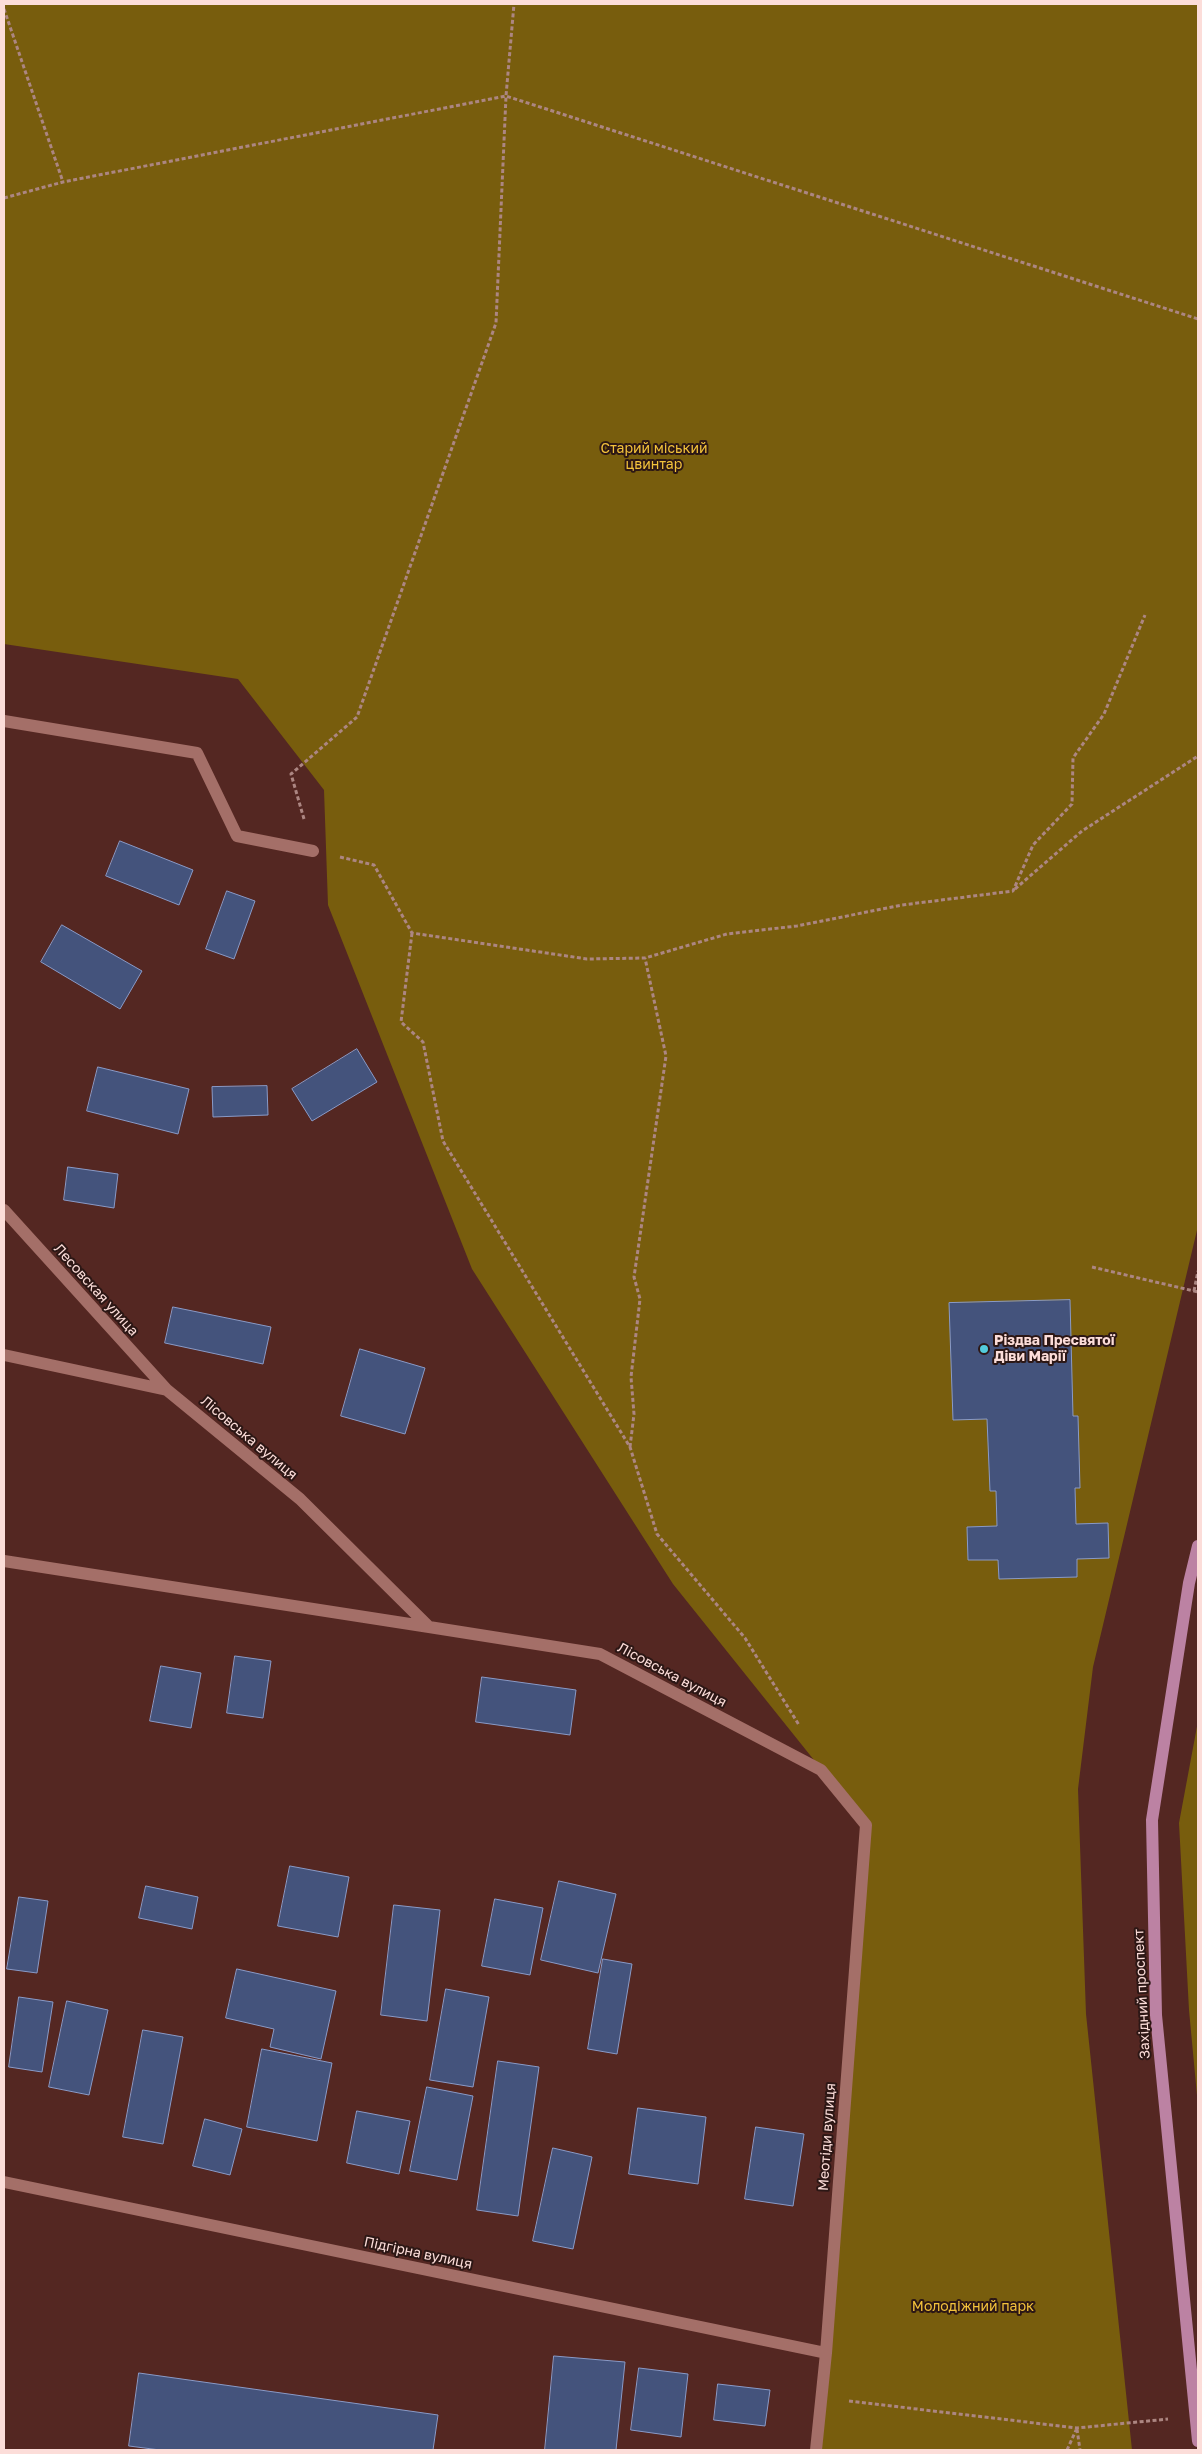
<!DOCTYPE html>
<meta charset="utf-8">
<style>
body{margin:0}
#map{position:relative;width:1202px;height:2454px;overflow:hidden;background:#542722;font-family:"Golos Text",sans-serif}
canvas{display:block}
.frame{position:absolute;inset:0;border:5px solid #fcddd9;pointer-events:none}
</style>
<div id="map">
<canvas width="1202" height="2454"></canvas>
<div class="frame"></div>
</div>
<script>
const ctx = document.querySelector('canvas').getContext('2d');
ctx.lineJoin = 'round';
function fillPath(path, color) { ctx.fillStyle = color; ctx.fill(path, 'evenodd'); }
function trace(path, color, width, dash) { ctx.strokeStyle = color; ctx.lineWidth = width; ctx.lineCap = dash ? 'butt' : 'round'; ctx.setLineDash(dash || []); ctx.stroke(path); }
function drawText(font, color, halo, rows, align = 'center') {
  ctx.font = font + ' "Golos Text",sans-serif'; ctx.lineWidth = 4; ctx.setLineDash([]); ctx.textBaseline = 'middle'; ctx.strokeStyle = halo; ctx.fillStyle = color; for (const [text, x, y, turn = 0] of rows) {
    ctx.save(); ctx.translate(x, y); ctx.rotate((+turn || 0) * Math.PI / 180); ctx.textAlign = isNaN(turn) ? turn : align; if (halo) ctx.strokeText(text, 0, 0); ctx.fillText(text, 0, 0); ctx.restore();
  }
}
fillPath(new Path2D(`
 M 4,4 L 1198,4 L 1198,1226 L 1093,1667 L 1078,1789 L 1086,2014 L 1132,2450 L 816,2450 L 866,1825 L 673,1584 L 472,1269 L 328,905 L 324,790 L 238,679 L 4,644 Z
 M 1198,1721 L 1198,2106 L 1189,2010 L 1179,1823 Z`), '#785d0d');
const building = new Path2D(`
 M 120,841 L 193,870 L 179,905 L 106,876 Z
 M 227,891 L 255,901 L 234,959 L 206,949 Z
 M 62,925 L 142,971 L 120,1009 L 41,962 Z
 M 357,1049 L 377,1082 L 312,1121 L 292,1089 Z
 M 98,1067 L 189,1089 L 178,1134 L 87,1111 Z
 M 267,1086 L 268,1115 L 213,1117 L 212,1087 Z
 M 68,1167 L 118,1174 L 114,1208 L 64,1200 Z
 M 1070,1300 L 1073,1416 L 1078,1416 L 1080,1488 L 1075,1488 L 1076,1524 L 1108,1523 L 1109,1558 L 1077,1559 L 1077,1577 L 999,1579 L 998,1560 L 968,1560 L 967,1527 L 997,1526 L 996,1491 L 990,1491 L 987,1419 L 953,1420 L 949,1303 Z
 M 173,1307 L 271,1327 L 263,1364 L 165,1343 Z
 M 360,1349 L 425,1368 L 405,1434 L 341,1416 Z
 M 235,1656 L 271,1661 L 263,1718 L 227,1713 Z
 M 161,1666 L 201,1673 L 191,1728 L 150,1721 Z
 M 482,1677 L 576,1690 L 570,1735 L 476,1722 Z
 M 290,1866 L 349,1877 L 338,1937 L 278,1926 Z
 M 559,1881 L 616,1894 L 598,1973 L 541,1960 Z
 M 146,1886 L 198,1897 L 192,1929 L 139,1918 Z
 M 19,1897 L 48,1901 L 37,1973 L 7,1969 Z
 M 495,1899 L 543,1908 L 530,1975 L 482,1966 Z
 M 394,1905 L 440,1910 L 427,2021 L 381,2015 Z
 M 603,1959 L 632,1964 L 617,2054 L 588,2049 Z
 M 237,1969 L 336,1991 L 321,2059 L 270,2047 L 274,2029 L 226,2018 Z
 M 446,1989 L 489,1997 L 473,2087 L 430,2080 Z
 M 19,1997 L 53,2002 L 42,2072 L 9,2067 Z
 M 67,2001 L 108,2010 L 89,2095 L 49,2087 Z
 M 143,2030 L 183,2037 L 163,2144 L 123,2137 Z
 M 262,2049 L 332,2063 L 317,2141 L 247,2127 Z
 M 498,2061 L 539,2067 L 518,2216 L 477,2210 Z
 M 427,2087 L 473,2096 L 457,2180 L 410,2171 Z
 M 638,2108 L 706,2117 L 698,2184 L 629,2174 Z
 M 357,2111 L 410,2121 L 399,2174 L 347,2163 Z
 M 205,2119 L 242,2129 L 230,2175 L 193,2166 Z
 M 756,2127 L 804,2134 L 793,2206 L 745,2199 Z
 M 553,2148 L 592,2157 L 573,2249 L 533,2241 Z
 M 554,2356 L 625,2362 L 616,2450 L 545,2450 Z
 M 639,2368 L 688,2374 L 681,2437 L 631,2430 Z
 M 139,2373 L 438,2415 L 433,2450 L 160,2450 L 129,2446 Z
 M 718,2384 L 770,2390 L 765,2426 L 714,2420 Z`);
fillPath(building, '#44537c');
trace(building, '#899ac7', 1);
trace(new Path2D(`
 M 4,9 L 63,182
 M 4,198 L 63,182 L 506,96 L 1198,319
 M 304,819 L 291,774 L 357,717 L 496,323 L 506,96 L 514,4
 M 340,857 L 374,865 L 412,933 L 587,959 L 645,958 L 727,934 L 797,926 L 902,905 L 1013,891 L 1033,845 L 1072,804 L 1073,758 L 1104,714 L 1145,615
 M 1015,889 L 1082,831 L 1198,756
 M 412,933 L 401,1022 L 423,1042 L 443,1141 L 630,1447 L 657,1534 L 745,1638 L 799,1725
 M 1092,1267 L 1198,1292
 M 1194,1291 L 1198,1271
 M 630,1447 L 634,1414 L 631,1377 L 640,1299 L 634,1277 L 666,1056 L 645,958
 M 849,2401 L 1077,2428 L 1168,2419
 M 1077,2429 L 1080,2450
 M 1067,2450 L 1077,2428`), '#ac8682', 3, [4, 2.5]);
trace(new Path2D(`
 M 4,721 L 197,753 L 237,836 L 313,851
 M 4,1210 L 167,1390
 M 4,1355 L 167,1390 L 300,1499 L 429,1627 L 600,1654 L 821,1770 L 866,1825 L 826,2353 L 816,2450
 M 4,1561 L 429,1627
 M 4,2182 L 826,2353`), '#a46f68', 12);
trace(new Path2D(`
 M 1198,1546 L 1189,1583 L 1152,1820 L 1156,2015 L 1198,2441`), '#bc82a3', 12);
for (const [x, y, r, color] of [
 [984,1349,5,"#53cbdb"]
]) { const dot = new Path2D(); dot.arc(x, y, r, 0, 2 * Math.PI); ctx.fillStyle = color; ctx.fill(dot); trace(dot, '#2c1715', 2); }
drawText('14px', '#f3c23b', '#2c1715', [
 ["Старий міський",654,449],
 ["цвинтар",654,465],
 ["Молодіжний парк",973,2307]
]);
drawText('14px', '#fcddd9', '#2c1715', [
 ["Лесовская улица",96,1290,48],
 ["Лісовська вулиця",249,1438,40],
 ["Лісовська вулиця",672,1675,28],
 ["Західний проспект",1142,1994,-93],
 ["Меотіди вулиця",827,2137,-86],
 ["Підгірна вулиця",418,2253,12]
]);
drawText('bold 14px', '#fcddd9', '#2c1715', [
 ["Різдва Пресвятої",994,1341],
 ["Діви Марії",994,1357]
], 'left');
</script>
